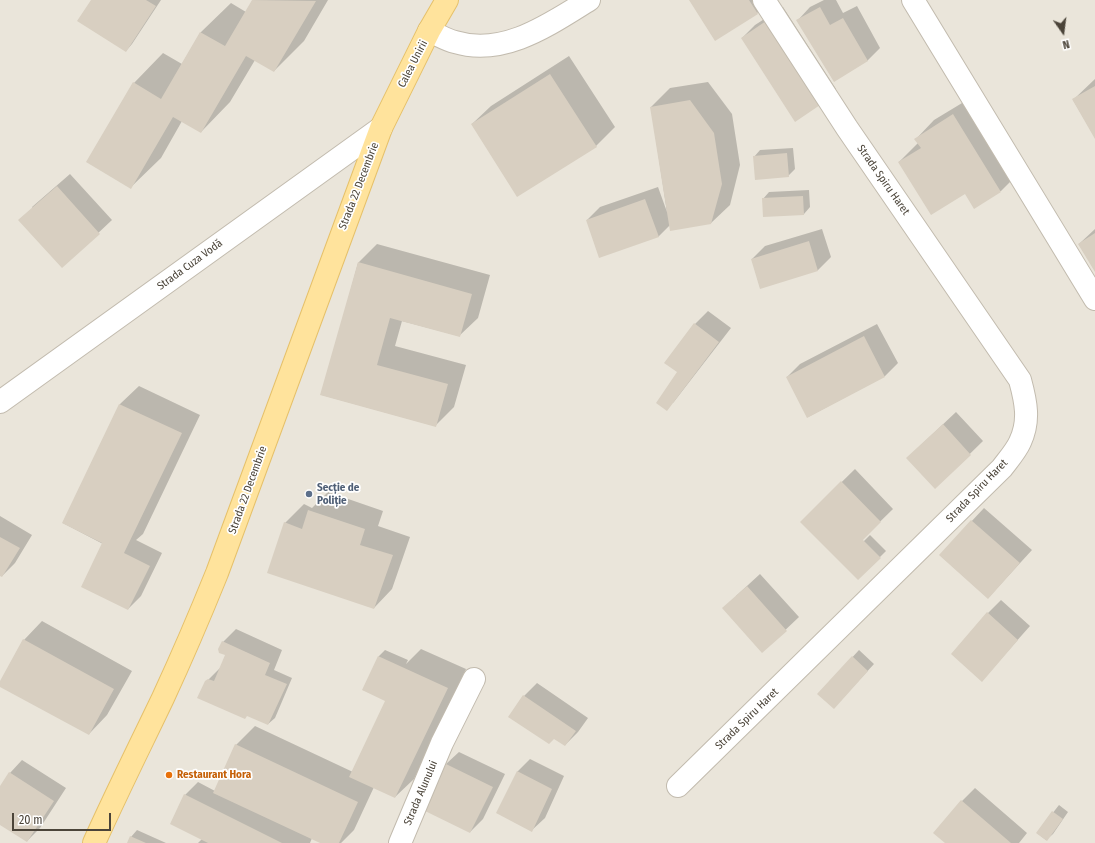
<!DOCTYPE html>
<meta charset="utf-8">
<style>
body{margin:0}
#map{position:relative;width:1095px;height:843px;overflow:hidden;background:#f6f3ec;font-family:"Fira Sans Condensed",sans-serif}
canvas{display:block}
.north{position:absolute;left:1043px;top:12px;width:40px;height:40px;-webkit-text-stroke:3px #fff;paint-order:stroke;rotate:166deg;font-size:11px;font-weight:700;line-height:16px;text-align:center;color:#4b4439}
.north::after{content:'';display:block;margin:auto;width:14px;height:18px;background:#4b4439;clip-path:polygon(50% 0,100% 100%,50% 72%,0 100%)}
.scale{position:absolute;left:12px;top:813px;width:99px;height:18px;box-sizing:border-box;border:2px solid #4b4439;border-top:0;padding-left:5px;font-size:12px;line-height:14px;white-space:nowrap;color:#4b4439;-webkit-text-stroke:3px #fff;paint-order:stroke}
</style>
<div id="map">
<canvas width="1095" height="843"></canvas>
<div class="north">N</div>
<div class="scale">20 m</div>
</div>
<script>
const ctx = document.querySelector('canvas').getContext('2d');
ctx.lineJoin = 'round';
function fillPath(path, color) { ctx.fillStyle = color; ctx.fill(path, 'evenodd'); }
function trace(path, color, width, dash) { ctx.strokeStyle = color; ctx.lineWidth = width; ctx.lineCap = dash ? 'butt' : 'round'; ctx.setLineDash(dash || []); ctx.stroke(path); }
function drawText(font, color, halo, rows, align = 'center') {
  ctx.font = font + ' "Fira Sans Condensed",sans-serif'; ctx.lineWidth = 3.5; ctx.setLineDash([]); ctx.textBaseline = 'middle'; ctx.strokeStyle = halo; ctx.fillStyle = color; for (const [text, x, y, turn = 0] of rows) {
    ctx.save(); ctx.translate(x, y); ctx.rotate((+turn || 0) * Math.PI / 180); ctx.textAlign = isNaN(turn) ? turn : align; if (halo) ctx.strokeText(text, 0, 0); ctx.fillText(text, 0, 0); ctx.restore();
  }
}
fillPath(new Path2D(`
 M 0,0 L 1095,0 L 1095,843 L 0,843 Z`), '#eae5da');
fillPath(new Path2D(`
 M 92,0 L 161,0 L 132,44 L 126,51 Z
 M 253,0 L 328,0 L 304,41 L 274,71 L 255,60 L 230,102 L 201,132 L 182,121 L 161,158 L 131,187 L 134,83 L 163,53 L 182,64 L 201,32 L 231,3 L 246,12 Z
 M 690,0 L 770,0 L 757,13 Z
 M 824,0 L 836,0 L 843,13 L 857,6 L 880,48 L 867,61 L 798,20 L 810,7 Z
 M 783,7 L 836,89 L 823,102 L 742,38 L 755,25 Z
 M 569,56 L 615,127 L 596,146 L 472,124 L 491,106 Z
 M 1095,79 L 1095,137 L 1073,100 Z
 M 708,82 L 732,114 L 740,165 L 730,205 L 711,223 L 670,225 L 658,237 L 587,220 L 600,207 L 658,187 L 667,212 L 651,107 L 670,88 Z
 M 972,97 L 1019,173 L 1001,191 L 966,192 L 899,162 L 918,143 L 916,139 L 934,120 Z
 M 793,148 L 795,169 L 788,176 L 754,157 L 760,150 Z
 M 70,174 L 112,220 L 62,267 L 32,207 Z
 M 809,190 L 810,207 L 804,214 L 763,199 L 769,192 Z
 M 822,229 L 831,257 L 818,270 L 760,287 L 752,259 L 765,246 Z
 M 1095,229 L 1095,270 L 1079,244 Z
 M 377,244 L 490,275 L 478,318 L 459,336 L 402,321 L 395,346 L 466,365 L 454,407 L 435,426 L 322,395 L 358,263 Z
 M 708,311 L 731,328 L 673,403 L 678,372 L 666,362 L 695,324 Z
 M 877,324 L 898,363 L 885,376 L 808,417 L 787,377 L 800,364 Z
 M 139,386 L 200,415 L 143,534 L 136,540 L 162,553 L 141,596 L 128,609 L 103,544 L 63,523 L 120,404 Z
 M 956,412 L 983,441 L 935,488 L 920,446 Z
 M 855,469 L 893,509 L 851,550 L 853,552 L 870,535 L 886,551 L 858,579 L 801,522 Z
 M 328,492 L 383,511 L 378,526 L 410,537 L 392,589 L 374,608 L 285,523 L 304,504 L 312,508 Z
 M 984,508 L 1032,550 L 988,598 L 940,555 Z
 M 0,516 L 32,535 L 15,563 L 2,576 L 0,575 Z
 M 760,574 L 799,617 L 762,652 L 736,596 Z
 M 1001,600 L 1030,626 L 982,680 L 988,613 Z
 M 42,621 L 132,671 L 107,715 L 89,734 L 0,686 L 0,683 L 24,640 Z
 M 236,629 L 282,650 L 274,670 L 292,678 L 275,718 L 268,724 L 206,682 L 221,667 L 226,655 L 223,642 Z
 M 421,649 L 466,669 L 414,779 L 395,797 L 374,787 L 354,830 L 341,843 L 323,843 L 312,838 L 310,843 L 198,843 L 202,839 L 185,795 L 198,782 L 215,791 L 236,745 L 255,726 L 353,772 L 388,697 L 363,690 L 379,656 L 385,650 L 408,660 L 406,664 Z
 M 859,650 L 874,664 L 840,701 L 819,694 Z
 M 537,683 L 588,718 L 578,732 L 565,745 L 554,738 L 524,696 Z
 M 459,752 L 505,774 L 483,819 L 470,832 L 446,764 Z
 M 530,759 L 564,776 L 545,818 L 532,830 L 517,772 Z
 M 22,760 L 66,788 L 40,828 L 27,841 L 0,824 L 0,788 L 10,773 Z
 M 975,788 L 1027,833 L 1019,843 L 946,843 L 962,801 Z
 M 1059,805 L 1068,812 L 1053,834 L 1046,840 L 1037,833 Z
 M 137,830 L 166,843 L 128,843 L 131,837 Z`), '#0003');
fillPath(new Path2D(`
 M 91,0 L 146,0 L 156,6 L 126,52 L 77,21 Z
 M 252,0 L 316,1 L 274,72 L 246,56 L 201,133 L 173,117 L 131,189 L 86,162 L 133,82 L 161,99 L 200,32 L 225,46 Z
 M 689,0 L 749,0 L 758,14 L 715,41 Z
 M 820,7 L 830,25 L 843,18 L 868,61 L 834,82 L 796,20 Z
 M 769,19 L 823,103 L 795,122 L 741,38 Z
 M 550,74 L 597,147 L 517,197 L 471,124 Z
 M 1095,86 L 1095,139 L 1072,99 Z
 M 690,100 L 714,133 L 722,184 L 711,224 L 670,231 L 650,107 Z
 M 953,114 L 1001,192 L 974,209 L 965,194 L 931,215 L 898,162 L 921,148 L 914,139 Z
 M 787,153 L 789,177 L 755,180 L 753,156 Z
 M 57,186 L 100,234 L 62,268 L 18,220 Z
 M 803,196 L 804,215 L 763,217 L 762,198 Z
 M 645,199 L 659,237 L 599,258 L 586,220 Z
 M 1095,233 L 1095,272 L 1078,244 Z
 M 809,241 L 818,271 L 760,289 L 751,259 Z
 M 358,262 L 472,294 L 460,337 L 390,318 L 377,365 L 448,384 L 436,427 L 320,395 Z
 M 694,323 L 719,342 L 667,411 L 656,403 L 677,372 L 664,363 Z
 M 864,336 L 885,377 L 807,418 L 786,377 Z
 M 119,404 L 182,433 L 124,553 L 150,566 L 128,610 L 81,587 L 102,543 L 62,523 Z
 M 943,424 L 971,455 L 935,489 L 906,458 Z
 M 841,481 L 881,522 L 863,540 L 881,558 L 858,580 L 800,522 Z
 M 308,510 L 365,529 L 360,545 L 393,555 L 374,609 L 267,573 L 284,522 L 302,529 Z
 M 971,520 L 1020,563 L 988,599 L 939,555 Z
 M 0,537 L 20,548 L 2,577 L 0,576 Z
 M 747,586 L 787,631 L 762,653 L 722,608 Z
 M 987,612 L 1018,640 L 982,682 L 951,654 Z
 M 23,639 L 114,689 L 89,735 L 0,687 L 0,681 Z
 M 222,641 L 270,663 L 265,675 L 287,684 L 268,725 L 247,716 L 245,719 L 197,698 L 205,681 L 208,679 L 214,681 L 225,655 L 219,653 L 218,649 Z
 M 378,656 L 448,688 L 395,798 L 349,777 L 385,701 L 362,690 Z
 M 852,656 L 868,671 L 834,709 L 817,694 Z
 M 523,695 L 576,731 L 565,746 L 554,739 L 549,744 L 508,717 Z
 M 235,744 L 358,802 L 339,843 L 320,843 L 213,793 Z
 M 446,764 L 493,787 L 470,833 L 423,810 Z
 M 517,771 L 552,789 L 532,832 L 496,813 Z
 M 9,772 L 54,801 L 27,842 L 0,825 L 0,786 Z
 M 184,794 L 282,843 L 208,843 L 170,824 Z
 M 961,800 L 1011,843 L 945,843 L 933,833 Z
 M 1052,811 L 1063,819 L 1047,841 L 1036,833 Z
 M 130,836 L 146,843 L 127,843 Z`), '#d8cfc1');
const minor = new Path2D(`
 M 913,0 L 1095,299
 M 678,786 L 1002,468 C 1008,460 1016,451 1020,442 C 1030,421 1026,402 1020,380 L 847,128 L 764,0
 M 400,843 L 442,743 L 474,679`);
const tertiary = new Path2D(`
 M 429,31 C 437,34 446,40 455,42 C 504,57 550,24 589,0
 M 0,402 L 381,128`);
const primary = new Path2D(`
 M 94,843 C 116,794 140,746 163,698 C 182,657 200,615 217,573 L 381,128 L 429,31 L 447,0`);
trace(minor, '#c2bbae', 24);
trace(tertiary, '#c2bbae', 24);
trace(primary, '#e6c16a', 24);
trace(minor, '#fff', 22);
trace(tertiary, '#fff', 22);
trace(primary, '#ffe39c', 22);
for (const [x, y, r, color] of [
 [309,494,4,"#5c6f8a"],
 [169,775,4,"#e8710a"]
]) { const dot = new Path2D(); dot.arc(x, y, r, 0, 2 * Math.PI); ctx.fillStyle = color; ctx.fill(dot); trace(dot, '#fff', 1.5); }
drawText('11px', '#4b4439', '#fff', [
 ["Calea Unirii",413,64,-63],
 ["Strada Spiru Haret",883,180,55],
 ["Strada 22 Decembrie",359,186,-69],
 ["Strada Cuza Vodă",190,265,-36],
 ["Strada 22 Decembrie",248,490,-70],
 ["Strada Spiru Haret",977,491,-46],
 ["Strada Spiru Haret",747,719,-44],
 ["Strada Alunului",421,793,-67]
]);
drawText('bold 11px', '#4e5e75', '#fff', [
 ["Secție de",317,488],
 ["Poliție",317,501]
], 'left');
drawText('bold 11px', '#c56008', '#fff', [
 ["Restaurant Hora",177,775]
], 'left');
</script>
